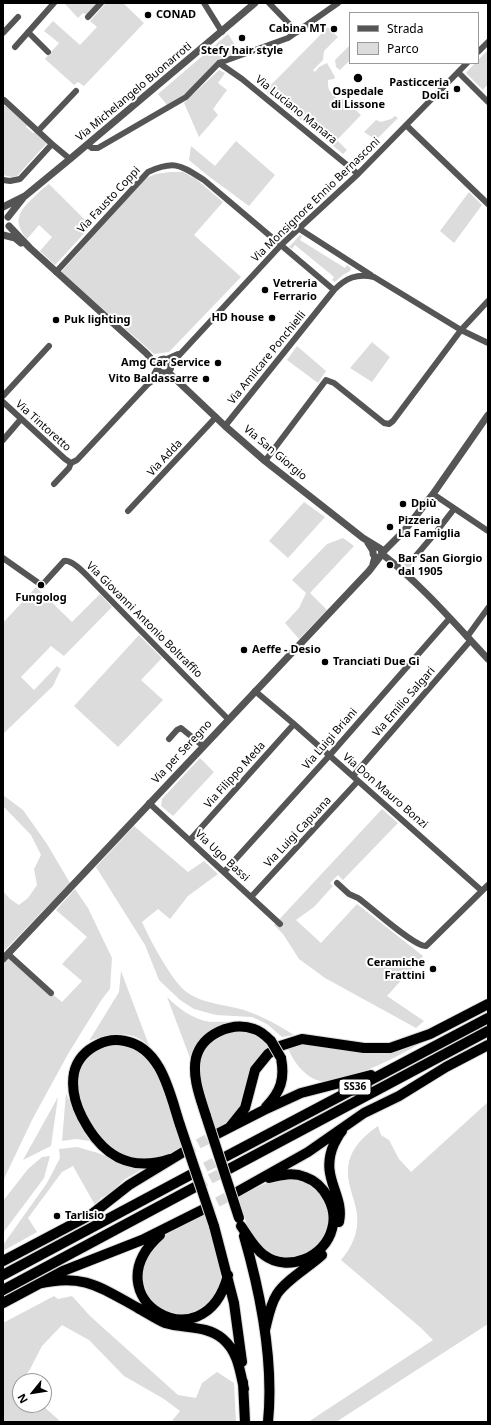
<!DOCTYPE html>
<meta charset="utf-8">
<style>
body{margin:0}
#map{position:relative;width:491px;height:1425px;overflow:hidden;background:#fff;font-family:"Noto Sans",sans-serif}
canvas{display:block}
.frame{position:absolute;inset:0;border:4px solid #000;pointer-events:none}
.legend{position:absolute;left:349px;top:12px;width:130px;height:52px;box-sizing:border-box;background:#fff;border:1px solid #999;margin:0;padding:5px 7px;list-style:none;font-size:12px;color:#000}
.legend li{display:flex;align-items:center;gap:8px;height:20px}
.legend b{width:20px;border:1px solid #999}
.north{position:absolute;left:12px;top:1373px;width:40px;height:40px;box-sizing:border-box;background:#fff;border:1px solid #999;border-radius:50%;rotate:240deg;font-size:11px;font-weight:700;line-height:16px;text-align:center;color:#000}
.north::after{content:'';display:block;margin:auto;width:14px;height:18px;background:#000;clip-path:polygon(50% 0,100% 100%,50% 72%,0 100%)}
</style>
<div id="map">
<canvas width="491" height="1425"></canvas>
<div class="frame"></div>
<ul class="legend">
<li><b style="height:5px;background:#555"></b>Strada</li>
<li><b style="height:11px;background:#dcdcdc"></b>Parco</li>
</ul>
<div class="north">N</div>
</div>
<script>
const ctx = document.querySelector('canvas').getContext('2d');
ctx.lineJoin = 'round';
function fillPath(path, color) { ctx.fillStyle = color; ctx.fill(path, 'evenodd'); }
function trace(path, color, width, dash) { ctx.strokeStyle = color; ctx.lineWidth = width; ctx.lineCap = dash ? 'butt' : 'round'; ctx.setLineDash(dash || []); ctx.stroke(path); }
function drawText(font, color, halo, rows, align = 'center') {
  ctx.font = font + ' "Noto Sans",sans-serif'; ctx.lineWidth = 4; ctx.setLineDash([]); ctx.textBaseline = 'middle'; ctx.strokeStyle = halo; ctx.fillStyle = color; for (const [text, x, y, turn = 0] of rows) {
    ctx.save(); ctx.translate(x, y); ctx.rotate((+turn || 0) * Math.PI / 180); ctx.textAlign = isNaN(turn) ? turn : align; if (halo) ctx.strokeText(text, 0, 0); ctx.fillText(text, 0, 0); ctx.restore();
  }
}
fillPath(new Path2D(`
 M 66,3 L 98,3 L 87,15 L 83,13 L 78,18 L 65,4 Z
 M 106,3 L 123,3 L 144,23 L 84,86 L 78,82 L 74,85 L 45,59 L 59,43 L 44,31 L 53,21 L 80,45 L 97,27 L 90,21 Z
 M 328,27 L 338,37 L 324,51 L 323,60 L 313,70 L 315,72 L 319,67 L 327,63 L 335,77 L 334,79 L 328,80 C 327,92 332,93 339,100 L 343,99 L 361,115 L 337,140 L 347,150 L 343,154 L 265,91 Z
 M 228,34 L 239,51 L 222,59 L 188,92 L 167,105 L 158,94 Z
 M 349,46 L 350,47 L 350,60 L 340,70 L 336,67 L 335,60 Z
 M 488,50 L 488,84 L 483,90 L 466,73 L 475,63 L 478,63 L 478,60 Z
 M 219,70 L 225,73 L 218,83 L 227,90 L 213,109 L 218,115 L 199,137 L 184,103 Z
 M 3,106 L 6,106 L 27,125 L 26,127 L 33,133 L 35,132 L 47,143 L 17,176 L 12,177 L 3,175 Z
 M 395,116 L 398,118 L 376,140 L 364,132 L 376,120 L 381,122 L 391,119 Z
 M 236,141 L 275,175 L 249,206 L 207,175 L 189,160 L 191,146 L 215,166 Z
 M 170,172 L 183,172 L 196,179 L 223,202 L 194,235 L 241,277 L 169,352 L 154,354 L 61,272 L 146,178 L 156,174 Z
 M 49,184 L 91,226 L 55,265 L 40,251 L 52,237 L 39,225 L 27,239 C 13,222 18,212 32,199 C 38,193 43,188 49,184 Z
 M 469,192 L 482,205 L 454,243 L 440,231 Z
 M 300,235 L 302,236 L 300,240 L 345,268 L 347,265 L 351,268 L 350,271 L 343,275 L 335,282 L 332,280 L 334,277 L 295,245 L 292,249 L 289,247 Z
 M 372,342 L 390,357 L 372,382 L 350,368 Z
 M 297,346 L 326,371 L 318,383 L 287,360 Z
 M 304,502 L 325,517 L 288,558 L 269,541 Z
 M 343,538 L 354,546 L 310,593 L 327,610 L 299,639 L 285,623 L 299,608 L 306,593 L 292,580 L 327,544 Z
 M 36,587 L 72,622 L 100,594 L 112,607 L 64,656 L 51,646 L 21,677 L 34,690 L 57,666 L 61,669 L 53,686 L 3,734 L 3,623 Z
 M 139,635 L 162,658 L 141,680 L 163,700 L 118,747 L 74,706 Z
 M 200,758 L 214,772 L 173,816 L 161,806 L 162,799 Z
 M 3,795 L 23,810 L 47,844 L 70,883 L 3,952 L 3,891 L 10,899 L 19,905 L 28,898 L 37,885 L 34,869 L 41,855 L 31,835 L 3,806 Z
 M 382,809 L 398,823 L 343,880 L 338,875 L 330,883 L 333,886 L 314,907 L 296,920 L 321,943 L 357,904 L 423,956 L 387,996 L 424,1021 L 416,1028 L 325,978 L 299,959 L 283,934 L 274,925 Z
 M 134,826 L 188,872 L 204,861 L 218,874 L 188,896 L 170,919 L 158,909 L 142,922 C 150,940 170,977 184,990 C 201,1004 224,1004 244,1010 C 262,1016 278,1025 294,1035 L 282,1037 L 267,1024 L 252,1017 L 216,1015 L 194,1009 L 180,1000 L 159,980 L 145,945 L 96,867 Z
 M 75,889 L 88,908 L 112,958 L 110,989 L 102,999 L 68,1054 L 32,1120 L 3,1181 L 3,963 L 9,957 L 62,1002 L 82,981 L 62,964 L 87,937 L 56,910 Z
 M 121,971 L 150,1048 C 136,1029 109,1033 89,1041 L 119,992 Z
 M 167,997 C 178,1008 194,1020 210,1022 C 223,1022 235,1021 248,1024 C 241,1024 233,1023 226,1024 C 208,1028 197,1043 190,1058 Z
 M 239,1029 L 259,1035 L 271,1046 L 250,1072 L 245,1086 L 242,1104 L 231,1121 L 214,1132 L 208,1113 L 197,1065 L 208,1042 L 217,1035 Z
 M 432,1037 C 403,1053 373,1071 340,1078 C 336,1080 330,1082 326,1082 C 307,1081 293,1062 287,1046 L 302,1044 L 366,1051 Z
 M 121,1043 C 128,1046 137,1049 144,1054 C 161,1066 176,1126 184,1148 L 159,1159 L 133,1160 L 111,1149 L 90,1125 L 75,1093 L 78,1067 L 96,1048 Z
 M 66,1093 C 73,1110 79,1126 90,1141 L 76,1139 L 62,1141 Z
 M 58,1097 L 51,1146 L 23,1160 Z
 M 488,1102 L 488,1324 L 336,1422 L 308,1422 L 433,1340 L 421,1328 L 341,1260 C 352,1247 359,1232 357,1215 C 356,1204 351,1193 349,1182 C 344,1156 358,1140 378,1126 L 381,1135 L 389,1140 L 399,1159 L 411,1172 Z
 M 77,1147 L 98,1153 L 125,1165 L 146,1167 L 125,1179 L 111,1193 L 101,1198 L 95,1205 L 73,1166 L 62,1172 L 28,1218 L 37,1232 L 3,1251 L 3,1245 L 47,1183 L 60,1158 L 59,1149 Z
 M 50,1156 L 44,1178 L 3,1233 L 3,1201 L 28,1169 L 42,1157 Z
 M 299,1179 L 317,1188 L 324,1198 L 329,1210 L 329,1224 L 321,1244 L 301,1258 L 279,1259 L 260,1248 L 250,1232 L 236,1197 L 273,1180 Z
 M 206,1213 L 222,1268 L 222,1281 L 217,1296 L 191,1315 L 168,1314 L 150,1302 L 140,1272 L 157,1240 L 167,1233 Z
 M 54,1296 L 58,1299 L 72,1296 L 90,1316 L 178,1395 L 196,1398 L 202,1383 L 217,1372 L 234,1383 L 236,1422 L 171,1422 L 180,1411 L 164,1399 L 124,1376 L 89,1340 L 62,1325 L 42,1346 L 29,1371 L 18,1383 L 20,1386 L 20,1405 L 42,1405 L 61,1422 L 3,1422 L 3,1323 Z`), '#dcdcdc');
trace(new Path2D(`
 M 406,567 L 414,558`), '#d9d9d9', 6, [6, 3]);
trace(new Path2D(`
 M 185,1151 L 215,1135
 M 192,1174 L 223,1158
 M 197,1186 L 227,1170
 M 204,1209 L 235,1193`), '#d9d9d9', 10, [10, 5]);
const trunk = new Path2D(`
 M 266,1107 C 281,1091 285,1079 281,1058
 M 206,1116 C 200,1097 192,1077 196,1058 C 202,1034 232,1021 254,1029 C 261,1031 266,1036 271,1041
 M 229,1128 L 245,1108 L 255,1070 L 268,1054 L 280,1046 L 302,1039 L 364,1048 L 390,1048 L 430,1034 L 488,1004
 M 215,1135 L 264,1110 L 301,1093 L 371,1075
 M 223,1158 L 488,1018
 M 170,1159 C 128,1173 101,1154 82,1117 C 75,1103 71,1089 74,1073 C 77,1059 86,1050 99,1044 C 107,1040 116,1039 125,1041 C 162,1048 170,1095 180,1125
 M 227,1170 L 488,1031
 M 235,1193 L 308,1152 L 364,1113 L 399,1096 L 446,1067 L 488,1045
 M 339,1222 C 345,1194 319,1178 334,1144 C 337,1139 338,1135 342,1131
 M 214,1226 L 234,1303 L 242,1362
 M 241,1226 C 248,1236 254,1248 264,1255 C 288,1273 325,1257 332,1229 C 338,1209 325,1184 305,1177 C 293,1172 281,1175 269,1178
 M 160,1235 C 90,1297 204,1367 228,1275
 M 244,1236 C 261,1295 274,1361 268,1422
 M 3,1261 L 92,1214 L 129,1185 L 185,1151
 M 3,1275 L 192,1174
 M 38,1284 C 83,1273 100,1287 138,1308 C 147,1313 156,1319 165,1323 C 185,1329 207,1325 223,1339 C 238,1352 240,1371 244,1389
 M 3,1290 L 197,1186
 M 3,1303 L 63,1271 L 142,1240 L 204,1209
 M 265,1330 C 268,1318 270,1305 277,1294 C 286,1280 309,1267 322,1255
 M 243,1382 L 245,1422`);
trace(trunk, '#dbdbdb', 12);
trace(new Path2D(`
 M 204,3 L 222,32
 M 269,3 L 297,32
 M 88,17 L 101,3
 M 28,32 L 48,52
 M 3,33 L 18,17
 M 15,47 L 54,3
 M 478,52 L 488,42
 M 219,63 L 242,79 L 358,174
 M 458,72 L 488,102
 M 3,102 L 4,100 L 52,144 L 70,159
 M 406,125 L 488,204
 M 38,131 L 76,91
 M 88,145 L 92,148 L 98,148 L 186,97 L 219,63 L 288,38 L 338,3
 M 3,180 L 10,181 L 20,179 L 52,144
 M 298,228 L 371,275
 M 56,272 L 148,172 C 175,160 180,165 204,180 L 334,290
 M 167,359 L 178,354
 M 171,364 L 281,245 L 358,174 L 467,63
 M 149,383 L 157,369
 M 3,396 L 49,346
 M 3,402 L 65,459 L 71,463
 M 225,426 L 334,290 C 346,278 357,273 374,277 L 461,330 L 488,343
 M 3,440 L 21,419
 M 265,461 L 326,380 L 334,383 L 384,423 L 389,424 L 393,421 L 461,330 L 488,301
 M 54,484 L 69,468 L 71,463 L 77,460 L 148,384 L 163,373
 M 433,494 L 488,531
 M 128,511 L 216,417
 M 3,558 L 40,584 L 44,583 L 64,561 C 73,559 88,577 95,584 C 139,629 183,674 228,719
 M 414,558 L 437,531 L 454,509
 M 467,637 L 488,608
 M 255,691 L 294,724 L 482,891
 M 169,739 L 177,730 L 181,728 L 203,746
 M 353,776 L 470,641
 M 149,803 L 280,924
 M 190,840 L 294,724
 M 224,872 L 329,756 L 449,619
 M 337,883 L 349,894 L 358,898 C 371,907 414,947 426,946 L 488,885
 M 251,897 L 358,781
 M 8,954 L 51,993`), '#555', 6);
trace(new Path2D(`
 M 3,207 L 25,196 L 70,159 L 255,3
 M 8,217 L 23,198
 M 9,226 L 30,248 L 146,353 L 157,365
 M 3,235 L 15,238 L 21,243
 M157 366a7 7 0 1 1 14 0a7 7 0 1 1-14 0Z
 M 368,543 L 373,551 L 373,554 L 375,557 L 373,564
 M 382,553 L 404,531 L 433,494 L 488,415
 M 382,554 C 420,583 455,624 488,659
 M 3,959 L 369,571 L 382,554 L 381,549 L 363,538 L 265,461 L 225,426 L 168,372`), '#555', 7);
trace(trunk, '#000', 10);
const trunkBridge = new Path2D(`
 M 271,1041 L 281,1058
 M 206,1116 L 239,1218
 M 180,1125 L 214,1226`);
trace(trunkBridge, '#dbdbdb', 12, []);
trace(trunkBridge, '#000', 10);
for (const [x, y, r, color] of [
 [148,15,4,"#000"],
 [334,29,4,"#000"],
 [242,38,4,"#000"],
 [358,78,5,"#000"],
 [457,89,4,"#000"],
 [265,290,4,"#000"],
 [272,318,4,"#000"],
 [56,320,4,"#000"],
 [218,363,4,"#000"],
 [206,379,4,"#000"],
 [403,504,4,"#000"],
 [390,527,4,"#000"],
 [390,565,4,"#000"],
 [41,585,4,"#000"],
 [244,650,4,"#000"],
 [325,662,4,"#000"],
 [433,969,4,"#000"],
 [57,1216,4,"#000"]
]) { const dot = new Path2D(); dot.arc(x, y, r, 0, 2 * Math.PI); ctx.fillStyle = color; ctx.fill(dot); trace(dot, '#fff', 1.5); }
for (const [x, y, w] of [
 [355,1087,32]
]) { const box = new Path2D(); box.roundRect(x - w / 2, y - 8, w, 16, 3); ctx.fillStyle = '#fff'; ctx.fill(box); trace(box, '#000', 1); }
drawText('bold 10px', '#000', null, [
 ["SS36",355,1087]
]);
drawText('bold 11px', '#000', '#fff', [
 ["CONAD",156,15],
 ["Cabina MT",326,29,"right"],
 ["Stefy hair style",242,51,"center"],
 ["Pasticceria",449,83,"right"],
 ["Dolci",449,96,"right"],
 ["Ospedale",358,92,"center"],
 ["di Lissone",358,105,"center"],
 ["Vetreria",273,284],
 ["Ferrario",273,297],
 ["HD house",264,318,"right"],
 ["Puk lighting",64,320],
 ["Amg Car Service",210,363,"right"],
 ["Vito Baldassarre",198,379,"right"],
 ["Dpiù",411,504],
 ["Pizzeria",398,521],
 ["La Famiglia",398,534],
 ["Bar San Giorgio",398,559],
 ["dal 1905",398,572],
 ["Fungolog",41,598,"center"],
 ["Aeffe - Desio",252,650],
 ["Tranciati Due Gi",333,662],
 ["Ceramiche",425,963,"right"],
 ["Frattini",425,976,"right"],
 ["Tarlisio",65,1216]
], 'left');
drawText('11px', '#000', '#fff', [
 ["Via Michelangelo Buonarroti",134,92,-40],
 ["Via Luciano Manara",296,110,39],
 ["Via Fausto Coppi",109,200,-47],
 ["Via Monsignore Ennio Bernasconi",316,200,-44],
 ["Via Amilcare Ponchielli",267,358,-51],
 ["Via Tintoretto",43,426,42],
 ["Via San Giorgio",275,453,40],
 ["Via Adda",165,458,-47],
 ["Via Giovanni Antonio Boltraffio",144,620,45],
 ["Via Emilio Salgari",404,702,-49],
 ["Via Luigi Briani",330,739,-49],
 ["Via per Seregno",182,752,-47],
 ["Via Filippo Meda",235,775,-48],
 ["Via Don Mauro Bonzi",385,791,41],
 ["Via Luigi Capuana",298,832,-47],
 ["Via Ugo Bassi",222,856,43]
]);
</script>
